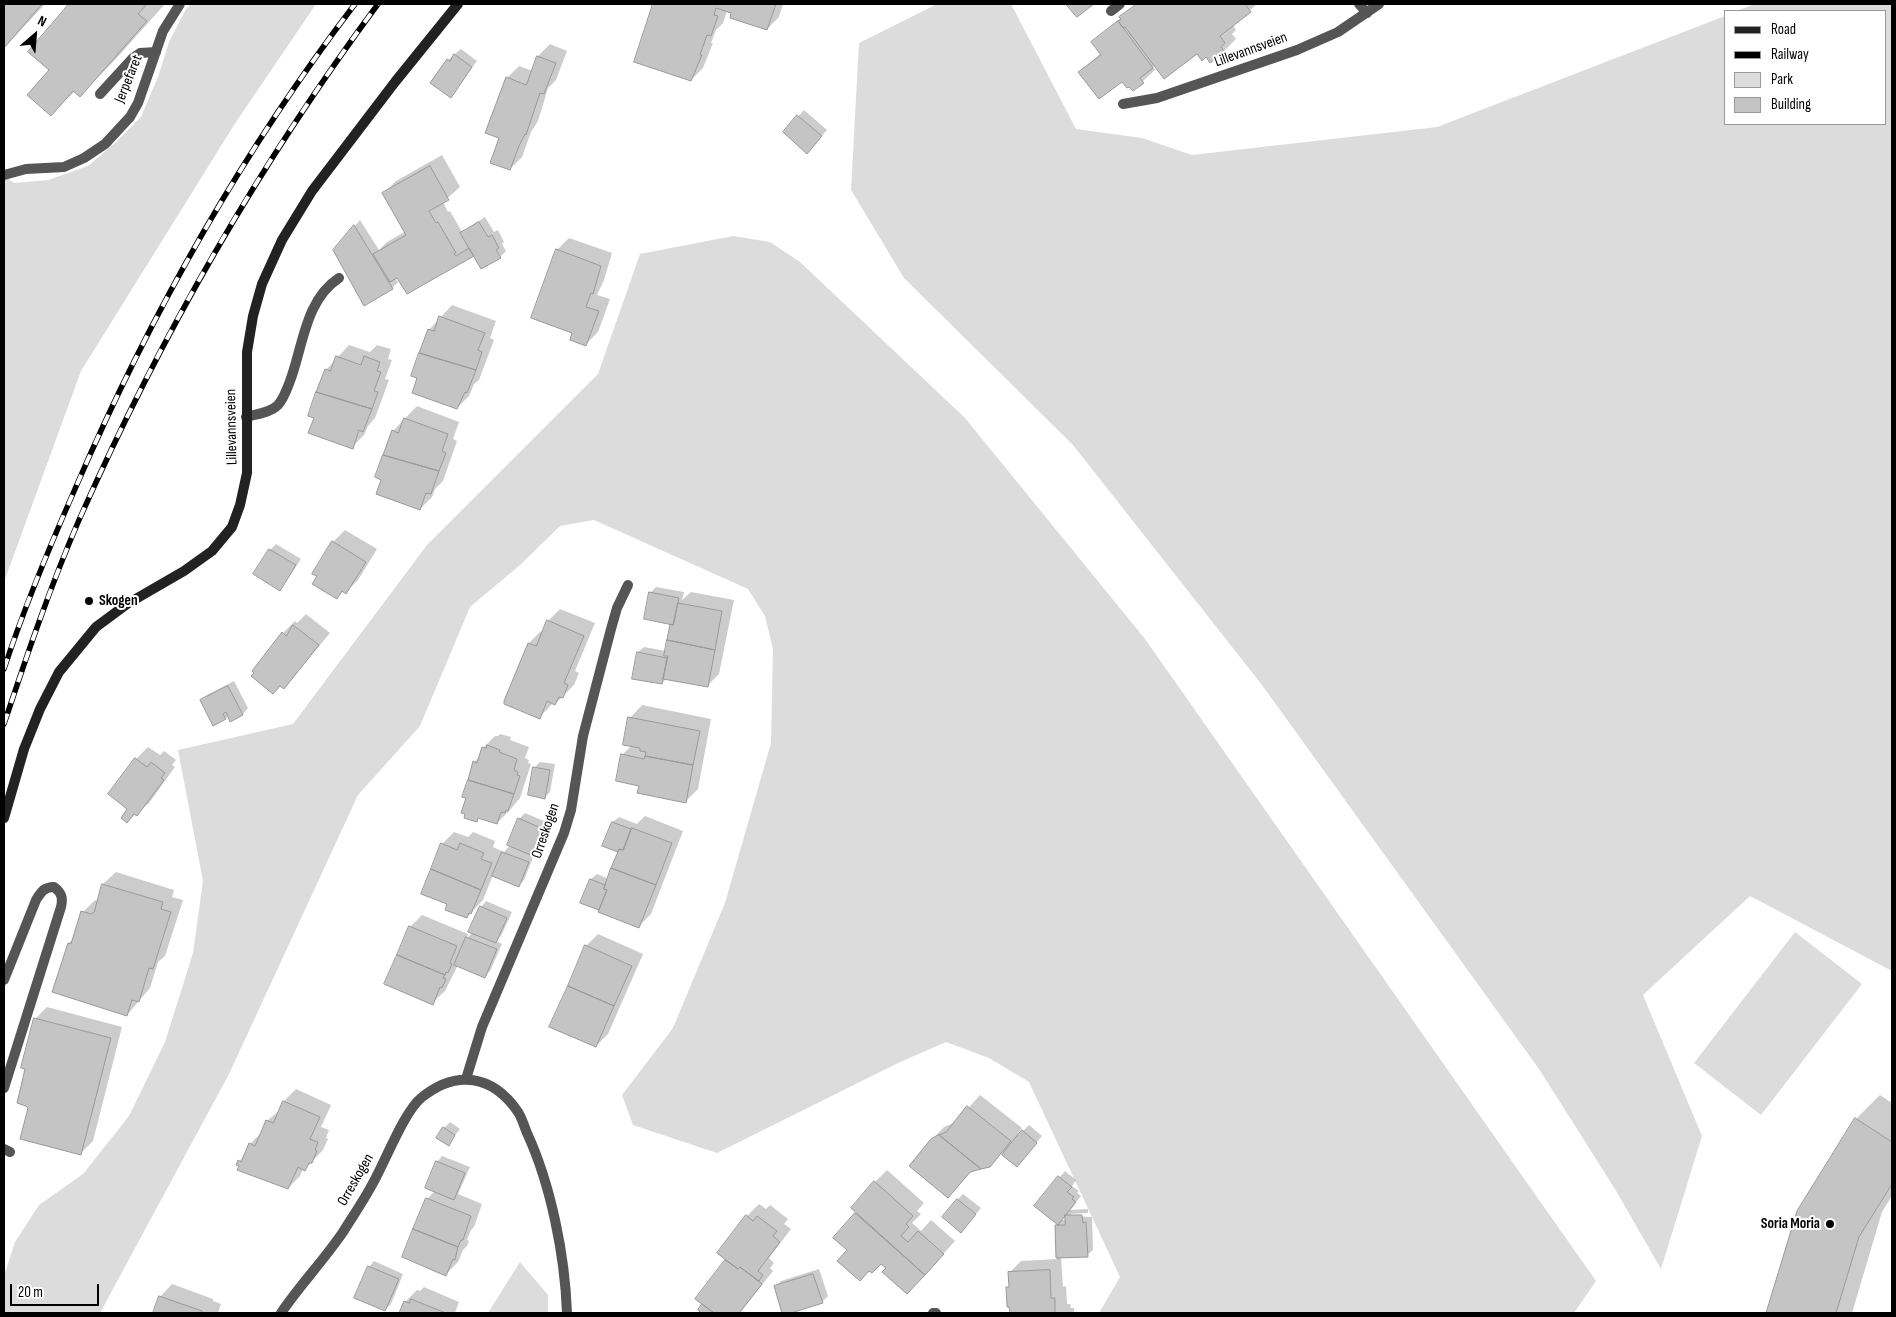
<!DOCTYPE html>
<style>
body{margin:0}
#map{position:relative;width:1896px;height:1317px;overflow:hidden;background:#fff;font-family:"Sofia Sans Condensed",sans-serif}
canvas{display:block}
.frame{position:absolute;inset:0;border:5px solid #000;pointer-events:none}
.legend{position:absolute;left:1724px;top:10px;width:162px;height:115px;box-sizing:border-box;background:#fff;border:1px solid #999;margin:0;padding:6px 9px;list-style:none;font-size:15px;color:#000}
.legend li{display:flex;align-items:center;gap:10px;height:25px}
.legend b{width:25px;border:1px solid #999}
.north{position:absolute;left:10px;top:10px;width:50px;height:50px;-webkit-text-stroke:4px #fff;paint-order:stroke;rotate:27deg;font-size:14px;font-weight:700;line-height:20px;text-align:center;color:#000}
.north::after{content:'';display:block;margin:auto;width:18px;height:22px;background:#000;clip-path:polygon(50% 0,100% 100%,50% 72%,0 100%)}
.scale{position:absolute;left:10px;top:1284px;width:89px;height:22px;box-sizing:border-box;border:2px solid #000;border-top:0;padding-left:6px;font-size:15px;line-height:18px;white-space:nowrap;color:#000;-webkit-text-stroke:4px #fff;paint-order:stroke}
</style>
<div id="map">
<canvas width="1896" height="1317"></canvas>
<div class="frame"></div>
<ul class="legend">
<li><b style="height:6px;background:#222"></b>Road</li>
<li><b style="height:6px;background:#000"></b>Railway</li>
<li><b style="height:14px;background:#dcdcdc"></b>Park</li>
<li><b style="height:14px;background:#c4c4c4"></b>Building</li>
</ul>
<div class="north">N</div>
<div class="scale">20 m</div>
</div>
<script>
const ctx = document.querySelector('canvas').getContext('2d');
ctx.lineJoin = 'round';
function fillPath(path, color) { ctx.fillStyle = color; ctx.fill(path, 'evenodd'); }
function trace(path, color, width, dash) { ctx.strokeStyle = color; ctx.lineWidth = width; ctx.lineCap = dash ? 'butt' : 'round'; ctx.setLineDash(dash || []); ctx.stroke(path); }
function drawText(font, color, halo, rows, align = 'center') {
  ctx.font = font + ' "Sofia Sans Condensed",sans-serif'; ctx.lineWidth = 4; ctx.setLineDash([]); ctx.textBaseline = 'middle'; ctx.strokeStyle = halo; ctx.fillStyle = color; for (const [text, x, y, turn = 0] of rows) {
    ctx.save(); ctx.translate(x, y); ctx.rotate((+turn || 0) * Math.PI / 180); ctx.textAlign = isNaN(turn) ? turn : align; if (halo) ctx.strokeText(text, 0, 0); ctx.fillText(text, 0, 0); ctx.restore();
  }
}
fillPath(new Path2D(`
 M 191,4 L 316,4 L 234,125 L 81,371 L 4,582 L 4,416 L 5,403 L 4,399 L 4,176 L 14,183 L 48,180 L 88,166 L 115,143 L 141,117 L 158,77 L 169,42 L 186,9 Z
 M 937,4 L 1011,4 L 1076,129 L 1142,138 L 1192,155 L 1437,127 L 1725,16 L 1725,124 L 1885,124 L 1885,11 L 1736,11 L 1755,4 L 1892,4 L 1892,971 L 1750,896 L 1643,995 L 1702,1136 L 1661,1269 L 1615,1189 L 1539,1069 L 1262,685 L 1073,445 L 904,278 L 851,190 L 859,43 Z
 M 733,236 L 770,242 L 800,262 L 965,418 L 1145,639 L 1596,1281 L 1574,1313 L 1099,1313 L 1120,1277 L 1029,1082 L 989,1058 L 946,1042 L 898,1063 L 717,1153 L 633,1125 L 622,1095 L 673,1028 L 725,903 L 771,743 L 773,649 L 765,616 L 748,589 L 594,520 L 560,526 L 520,565 L 470,607 L 420,726 L 358,795 L 229,1074 L 100,1313 L 4,1313 L 4,1276 L 15,1242 L 39,1205 L 83,1174 L 129,1116 L 165,1042 L 193,953 L 203,881 L 178,750 L 293,724 L 427,545 L 598,374 L 640,254 Z
 M 1795,932 L 1862,984 L 1761,1115 L 1694,1063 Z
 M 520,1262 L 548,1295 L 548,1313 L 488,1313 Z`), '#dcdcdc');
fillPath(new Path2D(`
 M 4,4 L 45,4 L 4,48 Z
 M 71,4 L 165,4 L 114,61 L 80,95 L 75,91 L 51,114 L 51,70 L 30,52 Z
 M 655,4 L 783,4 L 779,17 L 767,29 L 727,11 L 723,23 L 716,30 L 711,43 L 713,43 L 703,68 L 691,80 L 636,61 Z
 M 1137,4 L 1257,4 L 1233,25 L 1236,30 L 1232,34 L 1236,39 L 1224,51 L 1206,56 L 1197,52 L 1155,65 L 1153,67 L 1155,70 L 1133,90 L 1122,80 L 1080,72 L 1101,53 L 1093,42 Z
 M 550,44 L 567,51 L 556,80 L 548,88 L 538,121 L 531,132 L 522,157 L 510,169 L 501,137 L 507,78 L 519,66 L 533,71 L 538,56 Z
 M 461,49 L 477,61 L 451,96 L 448,60 Z
 M 804,110 L 827,130 L 813,146 L 784,132 Z
 M 442,155 L 460,187 L 443,202 L 448,212 L 450,211 L 462,232 L 485,217 L 494,232 L 498,230 L 504,242 L 502,244 L 506,251 L 500,257 L 474,254 L 398,276 L 395,278 L 398,282 L 392,288 L 365,304 L 334,250 L 360,220 L 379,250 L 387,242 L 406,231 L 384,193 L 396,181 Z
 M 569,238 L 612,253 L 604,280 L 597,295 L 610,299 L 598,332 L 586,344 L 574,332 L 557,250 Z
 M 452,305 L 496,321 L 490,338 L 494,340 L 479,380 L 474,384 L 469,396 L 457,408 L 419,377 L 429,330 Z
 M 349,345 L 370,352 L 377,345 L 391,349 L 388,359 L 392,360 L 385,379 L 389,380 L 375,418 L 368,426 L 364,435 L 352,447 L 315,417 L 326,370 Z
 M 417,406 L 459,422 L 453,439 L 457,441 L 443,481 L 435,489 L 432,497 L 420,509 L 383,479 L 393,431 Z
 M 345,530 L 377,549 L 358,580 L 346,592 L 343,591 L 337,597 L 333,542 Z
 M 276,544 L 301,559 L 285,583 L 280,589 L 255,574 L 270,550 Z
 M 656,587 L 684,592 L 682,600 L 691,592 L 734,600 L 719,674 L 707,686 L 667,678 L 662,683 L 638,652 L 644,647 L 666,651 L 671,625 L 650,593 Z
 M 560,609 L 595,623 L 575,671 L 579,673 L 574,685 L 555,704 L 553,703 L 539,718 L 506,704 L 529,643 L 541,631 L 543,632 L 548,621 Z
 M 306,614 L 330,633 L 295,675 L 283,687 L 254,671 L 283,633 L 295,621 L 297,623 Z
 M 234,681 L 248,708 L 243,714 L 231,720 L 229,715 L 226,718 L 202,700 L 207,695 Z
 M 642,705 L 711,719 L 698,789 L 686,801 L 640,785 L 622,755 L 632,745 L 630,718 Z
 M 500,734 L 511,737 L 510,740 L 529,747 L 525,758 L 529,760 L 528,763 L 531,764 L 520,798 L 509,811 L 497,823 L 479,817 L 476,820 L 474,762 L 480,756 L 483,748 L 495,736 L 498,736 Z
 M 148,747 L 160,755 L 164,751 L 176,760 L 172,765 L 175,767 L 149,803 L 127,821 L 136,759 Z
 M 540,762 L 555,764 L 550,792 L 545,797 L 534,768 Z
 M 525,813 L 551,824 L 540,850 L 534,855 L 524,880 L 518,886 L 493,875 L 483,900 L 467,917 L 448,903 L 442,844 L 454,832 L 468,837 L 473,832 L 495,841 L 493,847 L 504,852 L 510,845 L 519,819 Z
 M 645,816 L 683,831 L 651,914 L 638,927 L 591,879 L 597,874 L 609,879 L 619,851 L 604,845 L 613,822 L 619,817 L 637,824 Z
 M 116,872 L 174,890 L 172,897 L 183,900 L 165,956 L 158,962 L 150,988 L 127,1015 L 54,991 L 69,943 L 74,937 L 83,912 L 95,900 L 98,901 L 103,884 Z
 M 486,901 L 512,912 L 501,936 L 496,941 L 502,944 L 490,971 L 484,977 L 458,965 L 445,991 L 432,1003 L 410,927 L 422,915 L 468,934 L 467,938 L 473,932 L 481,907 Z
 M 598,934 L 643,954 L 608,1034 L 596,1046 L 586,946 Z
 M 47,1007 L 122,1027 L 93,1141 L 81,1153 L 29,1108 L 27,1069 L 35,1019 Z
 M 296,1089 L 331,1105 L 321,1127 L 329,1130 L 326,1138 L 328,1139 L 323,1150 L 305,1169 L 303,1168 L 300,1176 L 288,1188 L 239,1169 L 239,1161 L 245,1156 L 250,1144 L 262,1132 L 267,1121 L 281,1109 L 284,1101 Z
 M 980,1095 L 1022,1128 L 1018,1133 L 1020,1134 L 1029,1125 L 1042,1136 L 1017,1165 L 1002,1153 L 989,1166 L 972,1171 L 948,1197 L 932,1139 L 944,1127 L 956,1122 Z
 M 1880,1095 L 1892,1103 L 1892,1196 L 1882,1212 L 1852,1313 L 1767,1313 L 1798,1211 L 1856,1119 Z
 M 450,1122 L 460,1129 L 448,1144 L 444,1128 Z
 M 442,1156 L 470,1167 L 458,1194 L 482,1204 L 474,1227 L 471,1230 L 467,1240 L 469,1241 L 467,1246 L 463,1250 L 458,1262 L 446,1274 L 427,1199 L 435,1191 L 437,1162 Z
 M 887,1170 L 924,1203 L 917,1211 L 921,1214 L 912,1223 L 921,1231 L 931,1220 L 955,1241 L 919,1281 L 887,1268 L 881,1262 L 848,1250 L 834,1238 L 857,1213 L 875,1182 Z
 M 1065,1171 L 1076,1180 L 1072,1186 L 1079,1191 L 1077,1193 L 1081,1196 L 1069,1210 L 1088,1209 L 1088,1213 L 1071,1214 L 1071,1216 L 1092,1217 L 1093,1250 L 1087,1255 L 1061,1257 L 1063,1287 L 1066,1286 L 1067,1304 L 1070,1304 L 1071,1308 L 1074,1308 L 1074,1313 L 1011,1313 L 1007,1288 L 1010,1285 L 1009,1273 L 1021,1261 L 1057,1259 L 1056,1225 L 1058,1223 L 1036,1205 ZM 1066,1214 L 1066,1220 L 1061,1220 Z
 M 963,1194 L 981,1208 L 967,1225 L 958,1199 Z
 M 759,1204 L 766,1209 L 770,1205 L 788,1219 L 784,1224 L 791,1229 L 769,1258 L 774,1263 L 770,1268 L 773,1271 L 740,1313 L 700,1313 L 704,1304 L 696,1299 L 727,1259 L 747,1216 Z
 M 374,1261 L 403,1274 L 391,1304 L 385,1310 L 369,1267 Z
 M 819,1269 L 828,1296 L 822,1302 L 783,1313 L 775,1287 L 781,1281 Z
 M 172,1284 L 213,1299 L 213,1301 L 221,1304 L 218,1313 L 154,1313 L 160,1297 Z
 M 424,1287 L 459,1302 L 455,1313 L 400,1313 L 405,1302 L 417,1290 L 420,1291 Z`), '#0003');
const building = new Path2D(`
 M 4,4 L 42,4 L 4,48 Z
 M 69,4 L 147,4 L 138,14 L 147,21 L 80,97 L 73,91 L 51,116 L 27,95 L 49,70 L 28,52 Z
 M 653,4 L 776,4 L 767,30 L 730,18 L 731,13 L 716,8 L 714,15 L 718,16 L 711,36 L 707,35 L 700,55 L 702,55 L 691,81 L 634,62 Z
 M 1066,4 L 1094,4 L 1077,17 Z
 M 1137,4 L 1245,4 L 1251,12 L 1220,36 L 1225,43 L 1221,47 L 1225,52 L 1210,63 L 1206,57 L 1202,61 L 1197,54 L 1164,79 L 1125,27 L 1123,28 L 1118,21 L 1121,19 L 1119,17 Z
 M 1118,21 L 1153,68 L 1140,78 L 1144,83 L 1133,91 L 1129,87 L 1127,88 L 1122,82 L 1099,99 L 1078,72 L 1101,55 L 1091,42 Z
 M 454,54 L 472,67 L 451,98 L 430,83 L 447,59 L 450,61 Z
 M 537,56 L 556,63 L 544,94 L 540,93 L 526,135 L 525,134 L 519,146 L 510,170 L 490,163 L 499,138 L 485,133 L 506,77 L 526,85 Z
 M 797,115 L 822,136 L 807,154 L 783,132 Z
 M 430,166 L 449,200 L 429,211 L 436,223 L 438,222 L 456,253 L 454,254 L 456,256 L 469,248 L 474,256 L 407,294 L 397,278 L 390,282 L 373,254 L 406,235 L 382,193 Z
 M 479,222 L 488,237 L 492,235 L 499,248 L 496,250 L 501,258 L 481,269 L 460,233 Z
 M 354,225 L 393,289 L 364,306 L 333,250 Z
 M 556,249 L 601,266 L 593,294 L 591,293 L 586,307 L 599,311 L 586,346 L 570,340 L 572,333 L 531,318 Z
 M 439,316 L 485,333 L 478,350 L 482,352 L 476,370 L 419,353 L 428,329 L 434,331 Z
 M 419,353 L 476,370 L 467,393 L 465,392 L 457,409 L 412,393 L 417,378 L 411,376 Z
 M 336,356 L 361,365 L 364,356 L 380,362 L 377,371 L 381,372 L 374,391 L 378,392 L 372,409 L 316,392 L 325,369 L 330,371 Z
 M 316,392 L 372,409 L 363,432 L 359,430 L 353,449 L 308,433 L 314,418 L 308,416 Z
 M 404,418 L 448,434 L 442,451 L 446,453 L 439,471 L 383,455 L 392,430 L 398,433 Z
 M 383,455 L 439,471 L 431,494 L 426,493 L 420,510 L 376,494 L 381,480 L 375,477 Z
 M 332,541 L 366,562 L 346,594 L 342,591 L 337,599 L 312,584 L 317,576 L 312,574 Z
 M 269,549 L 296,565 L 280,591 L 253,574 Z
 M 649,592 L 679,598 L 673,625 L 644,619 Z
 M 678,603 L 722,611 L 715,650 L 667,640 L 670,624 L 673,625 Z
 M 547,620 L 584,636 L 564,683 L 568,685 L 563,698 L 559,697 L 555,705 L 547,701 L 540,719 L 504,704 L 504,701 L 528,643 L 536,646 Z
 M 293,625 L 319,645 L 284,689 L 280,686 L 273,694 L 251,676 L 254,673 L 252,671 L 282,632 L 286,636 Z
 M 667,640 L 715,650 L 708,687 L 663,679 L 668,656 L 664,656 Z
 M 637,652 L 667,658 L 662,684 L 632,679 Z
 M 228,686 L 243,715 L 230,722 L 226,712 L 223,714 L 226,719 L 213,726 L 200,700 Z
 M 628,717 L 700,731 L 693,765 L 645,756 L 646,752 L 640,751 L 640,748 L 623,745 Z
 M 487,745 L 500,750 L 499,752 L 517,759 L 514,770 L 518,772 L 517,775 L 520,776 L 514,794 L 468,780 L 473,761 L 477,763 L 482,747 L 486,748 Z
 M 621,754 L 644,759 L 645,756 L 693,765 L 686,803 L 637,793 L 639,786 L 616,781 Z
 M 135,758 L 147,767 L 151,762 L 165,773 L 161,778 L 164,780 L 137,816 L 134,814 L 127,823 L 121,818 L 127,809 L 108,794 Z
 M 533,767 L 550,770 L 545,799 L 528,795 Z
 M 468,780 L 514,794 L 508,811 L 506,810 L 505,813 L 501,812 L 497,824 L 478,818 L 477,822 L 464,818 L 465,814 L 461,813 L 466,798 L 462,797 Z
 M 518,818 L 546,830 L 535,857 L 507,845 Z
 M 612,822 L 631,829 L 623,850 L 619,849 L 618,852 L 602,846 Z
 M 632,828 L 672,843 L 656,885 L 611,868 L 619,849 L 623,850 Z
 M 441,843 L 457,850 L 460,843 L 484,853 L 481,859 L 492,863 L 481,890 L 431,869 Z
 M 502,852 L 529,862 L 519,887 L 492,876 Z
 M 611,868 L 656,885 L 639,928 L 598,912 L 607,890 L 604,889 Z
 M 431,869 L 481,890 L 471,914 L 469,913 L 467,918 L 445,910 L 447,904 L 421,894 Z
 M 590,879 L 605,885 L 604,889 L 607,890 L 599,910 L 580,903 Z
 M 102,884 L 163,902 L 161,909 L 171,912 L 153,969 L 149,968 L 139,1002 L 132,1000 L 127,1016 L 52,992 L 68,943 L 71,944 L 81,911 L 91,914 L 94,912 Z
 M 480,906 L 507,918 L 496,943 L 468,932 Z
 M 409,926 L 457,946 L 450,963 L 452,964 L 448,973 L 446,972 L 445,975 L 397,955 Z
 M 466,937 L 497,949 L 485,978 L 454,965 Z
 M 585,945 L 632,966 L 614,1006 L 568,986 Z
 M 397,955 L 445,975 L 443,978 L 446,979 L 442,988 L 440,987 L 433,1005 L 384,984 Z
 M 568,986 L 614,1006 L 596,1047 L 549,1027 Z
 M 34,1018 L 111,1038 L 81,1155 L 20,1139 L 28,1108 L 26,1106 L 17,1103 L 25,1069 L 21,1068 Z
 M 283,1101 L 320,1117 L 310,1139 L 318,1142 L 315,1150 L 317,1151 L 312,1163 L 309,1163 L 305,1171 L 298,1167 L 288,1189 L 237,1170 L 239,1166 L 236,1165 L 238,1160 L 241,1162 L 249,1143 L 255,1146 L 266,1120 L 273,1123 Z
 M 967,1106 L 1011,1141 L 990,1167 L 981,1169 L 939,1135 L 946,1132 Z
 M 1855,1118 L 1892,1142 L 1892,1184 L 1859,1237 L 1836,1313 L 1766,1313 L 1797,1211 Z
 M 443,1127 L 455,1135 L 449,1146 L 436,1138 Z
 M 1022,1130 L 1037,1143 L 1017,1167 L 1002,1155 Z
 M 939,1135 L 981,1169 L 970,1172 L 948,1198 L 909,1166 L 931,1139 Z
 M 436,1161 L 465,1173 L 454,1200 L 425,1188 Z
 M 1058,1176 L 1072,1187 L 1067,1192 L 1074,1197 L 1072,1199 L 1076,1202 L 1058,1225 L 1034,1206 Z
 M 874,1181 L 913,1216 L 906,1224 L 909,1227 L 901,1236 L 908,1242 L 918,1231 L 944,1254 L 925,1275 L 851,1208 Z
 M 426,1198 L 471,1216 L 463,1240 L 461,1240 L 458,1247 L 413,1229 Z
 M 957,1199 L 976,1214 L 961,1233 L 942,1217 Z
 M 855,1213 L 925,1275 L 907,1294 L 882,1272 L 886,1268 L 881,1264 L 872,1273 L 869,1271 L 860,1281 L 837,1261 L 847,1250 L 833,1238 Z
 M 746,1215 L 753,1221 L 757,1216 L 777,1231 L 773,1236 L 780,1242 L 758,1271 L 763,1275 L 759,1281 L 740,1267 L 738,1269 L 717,1253 Z
 M 1065,1215 L 1082,1215 L 1083,1223 L 1086,1222 L 1088,1257 L 1056,1258 L 1055,1225 L 1065,1225 Z
 M 413,1229 L 458,1247 L 455,1260 L 453,1259 L 446,1276 L 402,1257 Z
 M 725,1260 L 738,1269 L 740,1267 L 762,1284 L 739,1313 L 714,1313 L 695,1299 Z
 M 368,1266 L 399,1279 L 385,1311 L 354,1298 Z
 M 1050,1270 L 1051,1298 L 1055,1298 L 1055,1313 L 1010,1313 L 1009,1307 L 1007,1307 L 1006,1287 L 1009,1287 L 1008,1272 Z
 M 813,1274 L 823,1303 L 791,1313 L 782,1313 L 774,1286 Z
 M 159,1296 L 202,1311 L 202,1313 L 153,1313 Z
 M 411,1299 L 446,1313 L 399,1313 L 404,1301 L 409,1303 Z
 M 702,1304 L 714,1313 L 698,1313 L 700,1311 L 698,1310 Z`);
fillPath(building, '#c4c4c4');
trace(building, '#999', 1);
trace(new Path2D(`
 M 1359,4 L 1367,13
 M 1111,11 L 1120,4
 M 100,94 L 133,58 L 140,53 L 156,52
 M 246,417 C 256,414 270,413 278,405 C 284,398 287,389 290,381 C 303,347 305,300 339,278
 M 4,980 L 36,900 C 41,892 44,887 54,887 C 62,893 63,898 61,907 L 4,1088
 M 4,1149 L 10,1152`), '#555', 10);
trace(new Path2D(`
 M 1123,104 L 1157,98 L 1297,50 L 1338,32 L 1379,4
 M 4,175 L 26,169 L 64,167 L 84,158 L 105,144 L 130,117 L 138,103 L 163,31 L 180,4
 M 466,1079 L 482,1027 L 564,833 L 571,810 L 583,736 L 611,629 L 617,608 L 628,585
 M 281,1313 C 300,1285 324,1260 343,1232 C 353,1216 364,1200 373,1183 C 385,1162 404,1112 421,1098 C 456,1069 493,1075 518,1112 C 522,1118 524,1126 527,1133 C 551,1185 565,1256 567,1313
 M 933,1313 L 936,1313`), '#555', 10);
trace(new Path2D(`
 M 4,818 L 24,749 L 40,709 L 59,672 L 96,627 L 127,604 L 184,571 L 212,551 L 232,527 L 240,505 L 247,473 L 247,352 L 253,316 L 262,284 L 282,240 L 312,191 L 395,82 L 458,4`), '#222', 10);
const rail = new Path2D(`
 M 4,669 C 24,608 49,548 75,489 C 149,317 242,152 355,4
 M 4,724 C 27,655 50,587 79,520 C 161,335 258,166 378,4`);
trace(rail, '#000', 5.5);
trace(rail, '#fff', 4, [11]);
for (const [x, y, r, color] of [
 [89,601,5,"#000"],
 [1830,1224,5,"#000"]
]) { const dot = new Path2D(); dot.arc(x, y, r, 0, 2 * Math.PI); ctx.fillStyle = color; ctx.fill(dot); trace(dot, '#fff', 2); }
drawText('15px', '#000', '#fff', [
 ["Lillevannsveien",1251,50,-20],
 ["Jerpefaret",129,79,-68],
 ["Lillevannsveien",232,427,-91],
 ["Orreskogen",546,831,-71],
 ["Orreskogen",356,1180,-60]
]);
drawText('bold 15px', '#000', '#fff', [
 ["Skogen",99,601],
 ["Soria Moria",1820,1224,"right"]
], 'left');
</script>
